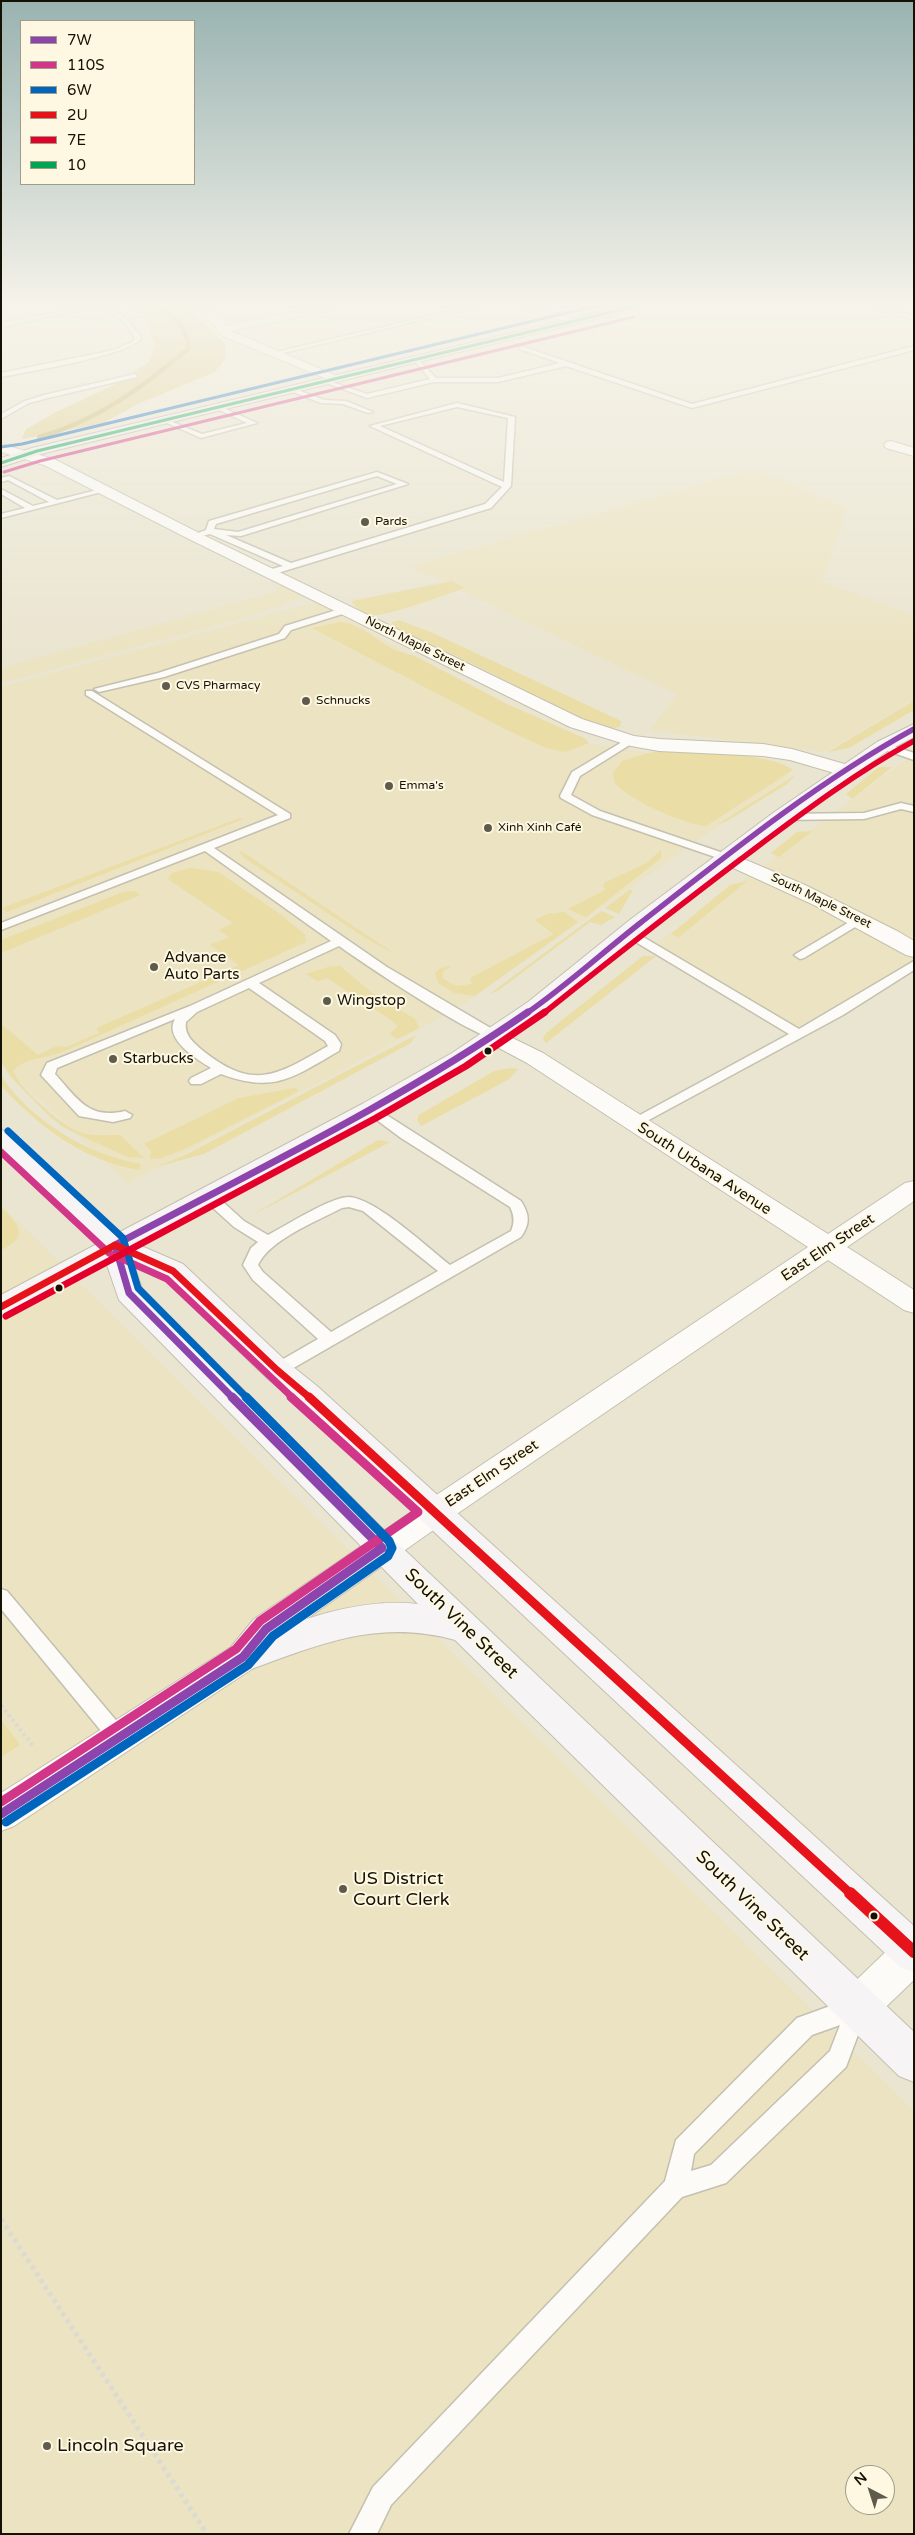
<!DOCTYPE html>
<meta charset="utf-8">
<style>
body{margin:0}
#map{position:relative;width:915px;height:2535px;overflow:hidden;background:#eae5d0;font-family:"Varela Round",sans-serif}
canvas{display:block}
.frame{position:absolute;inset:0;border:2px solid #141105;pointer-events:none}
.legend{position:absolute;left:20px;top:20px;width:175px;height:165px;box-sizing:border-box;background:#fef8e2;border:1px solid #a09c8a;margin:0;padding:6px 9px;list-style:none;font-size:15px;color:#141105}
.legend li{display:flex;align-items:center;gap:10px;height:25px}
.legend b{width:25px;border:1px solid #a09c8a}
.north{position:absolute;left:845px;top:2465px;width:50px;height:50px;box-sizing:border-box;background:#fef8e2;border:1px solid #a09c8a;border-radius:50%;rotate:320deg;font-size:14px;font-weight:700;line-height:20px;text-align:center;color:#141105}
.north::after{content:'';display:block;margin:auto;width:18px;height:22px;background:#5f5b4c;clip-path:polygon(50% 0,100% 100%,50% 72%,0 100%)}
</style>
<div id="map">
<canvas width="915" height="2535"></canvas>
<div class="frame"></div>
<ul class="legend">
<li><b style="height:6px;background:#8e44ad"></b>7W</li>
<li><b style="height:6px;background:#d23689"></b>110S</li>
<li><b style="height:6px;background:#0065bd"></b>6W</li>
<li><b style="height:6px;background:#e7131a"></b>2U</li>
<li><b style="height:6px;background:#e4002b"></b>7E</li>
<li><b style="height:6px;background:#00a651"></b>10</li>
</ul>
<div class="north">N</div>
</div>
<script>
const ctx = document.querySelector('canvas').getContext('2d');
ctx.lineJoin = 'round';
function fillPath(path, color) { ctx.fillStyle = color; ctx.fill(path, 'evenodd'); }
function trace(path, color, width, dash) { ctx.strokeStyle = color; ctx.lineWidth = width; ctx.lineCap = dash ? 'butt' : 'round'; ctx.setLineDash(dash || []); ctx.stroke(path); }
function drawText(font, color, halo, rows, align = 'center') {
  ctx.font = font + ' "Varela Round",sans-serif'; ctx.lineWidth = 4; ctx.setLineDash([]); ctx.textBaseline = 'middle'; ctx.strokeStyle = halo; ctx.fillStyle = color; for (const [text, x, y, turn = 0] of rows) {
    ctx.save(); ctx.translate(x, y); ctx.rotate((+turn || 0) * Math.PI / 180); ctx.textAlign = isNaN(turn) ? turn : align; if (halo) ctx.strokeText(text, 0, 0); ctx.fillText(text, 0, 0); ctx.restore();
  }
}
fillPath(new Path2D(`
 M 755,469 L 848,508 L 822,581 L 914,616 L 914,700 L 825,752 L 650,730 L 677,694 L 410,566 Z
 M 286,585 L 306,596 L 254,615 L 1,683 L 1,668 L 278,591 L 273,588 Z
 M 317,602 L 559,739 L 790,776 L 453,1011 L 128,1183 L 1,1063 L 1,687 Z
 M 914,754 L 914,960 L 786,1034 L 648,950 Z
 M 1,1205 L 914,2111 L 914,2534 L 1,2534 ZM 855,2475 L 885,2475 L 885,2505 L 855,2505 Z`), '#ebe3c1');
fillPath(new Path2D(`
 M 452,581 L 465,588 C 448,594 388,616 374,615 C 365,614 356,609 351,601 Z
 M 399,620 L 433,633 L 621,721 L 620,727 L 607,729 L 576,716 L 471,663 L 394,628 L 392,622 Z
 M 339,622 C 368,624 382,651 413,655 L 507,704 L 584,738 L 589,743 L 566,752 L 546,748 L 505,729 L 312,628 Z
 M 914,701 L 914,710 L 849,748 L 828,752 Z
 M 652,752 C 684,752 769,751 793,770 L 706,826 C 684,824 635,802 619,787 C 614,783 613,779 613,773 L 622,761 Z
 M 879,767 L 892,767 L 852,799 L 846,794 Z
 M 795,775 L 787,784 L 727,821 L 717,825 Z
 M 240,818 L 243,819 L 7,912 L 2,908 Z
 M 812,831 L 779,857 L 771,853 L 797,832 Z
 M 661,850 L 661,858 L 586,917 L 568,909 L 605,890 L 603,885 L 604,883 L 647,863 Z
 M 240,852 L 241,851 L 395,954 L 367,939 L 243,857 Z
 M 191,868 L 218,872 L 280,914 L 305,935 L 306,942 L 65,1051 C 49,1058 25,1057 13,1071 C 20,1089 65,1130 85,1134 C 96,1136 108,1135 120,1135 L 144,1158 L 128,1157 L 108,1148 L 65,1128 L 50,1117 L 12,1078 L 1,1062 L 1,1024 L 38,1055 L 57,1046 L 66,1047 L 99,1033 L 97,1028 L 239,965 L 210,945 L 229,937 L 219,930 L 233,923 L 168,879 L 172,873 Z
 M 747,881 L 679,937 L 671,934 L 730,885 Z
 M 629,890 L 633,890 L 619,914 L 605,908 Z
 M 135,891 L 140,895 L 1,953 L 1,940 L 123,892 Z
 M 601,911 L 615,917 L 601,925 L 590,922 L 499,990 L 488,995 Z
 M 561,912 L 564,912 L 578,922 L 475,996 L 455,993 L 438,983 L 435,973 L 439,969 L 448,966 L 451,967 L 443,971 L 442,978 L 456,986 L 472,984 L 470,978 L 554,934 L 535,920 L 550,913 L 555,914 Z
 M 643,956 L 656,956 L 546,1043 L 543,1039 L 546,1033 Z
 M 331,966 L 340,966 L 372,993 L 415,1019 L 419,1028 L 397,1039 L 390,1034 L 398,1026 L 390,1019 L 327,978 L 318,981 L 306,974 Z
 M 416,1035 L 411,1043 L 204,1154 L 156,1167 L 187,1154 Z
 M 511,1068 L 518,1069 L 508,1080 L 421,1126 L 417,1120 L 419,1115 L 494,1071 Z
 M 1,1076 C 31,1121 88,1155 141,1164 L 139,1170 C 82,1160 40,1127 1,1086 Z
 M 295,1088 L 298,1090 L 297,1092 L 185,1149 L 161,1158 L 150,1159 L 151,1151 L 144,1144 L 239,1098 Z
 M 378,1140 L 390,1142 L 251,1216 Z
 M 1,1207 C 18,1224 31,1236 1,1250 Z
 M 1,1720 L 20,1745 L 1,1757 Z`), '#eadda6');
fillPath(new Path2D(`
 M 124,307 L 183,307 L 195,314 L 226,345 L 225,359 L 215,372 L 138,404 L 103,423 L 22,439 L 26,429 L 58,411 L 116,384 L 149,362 L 154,345 L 145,315 Z`), '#decf8b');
trace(new Path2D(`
 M 39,437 C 97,421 143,387 189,348 C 186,328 176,316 158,307`), '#c4b25e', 4.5);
const service = new Path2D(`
 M 84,307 L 94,307 L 1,327 L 1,323 Z
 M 98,307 C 119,306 131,323 141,338 C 133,355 25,372 1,377 L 1,373 L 114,350 L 134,341 L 135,338 L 122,319 Z
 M 468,307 L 477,307 L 275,355 L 272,353 Z
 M 871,307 L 880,307 L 914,316 L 914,320 Z
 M 521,346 L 692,404 L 914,346 L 914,350 L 692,408 L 566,366 L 498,382 L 434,382 L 367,398 L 321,381 L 326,380 L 367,394 L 430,379 L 413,359 L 416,357 L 436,378 L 498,378 L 560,363 L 519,349 Z
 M 135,374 L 137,377 L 48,398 L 29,403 L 1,419 L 1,414 L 25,401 L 44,395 Z
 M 290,387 L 324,400 L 346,401 L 373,412 L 368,413 L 343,404 L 321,403 L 288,390 Z
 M 457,403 L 515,417 L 511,486 L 491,508 L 271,575 L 268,574 L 268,570 L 283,566 L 210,534 L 194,538 L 190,536 L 206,530 L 209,521 L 377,472 L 408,484 L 241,536 L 226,535 L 291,563 L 485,504 L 502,487 L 370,426 ZM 457,407 L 508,418 L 504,482 L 380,426 ZM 377,476 L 397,484 L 238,532 L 214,529 L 216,524 Z
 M 217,405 L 257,423 L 201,438 L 160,420 L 165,419 L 202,434 L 247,423 L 215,408 Z
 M 9,476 L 57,500 L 105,488 L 109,490 L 1,518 L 1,514 L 25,508 L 1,494 L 1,489 L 33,506 L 49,502 L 8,480 L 1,482 L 1,478 Z
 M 346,607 L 350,610 L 349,612 L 291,630 L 285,638 L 164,677 L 99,692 L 94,689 L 158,673 L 279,634 L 285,626 Z
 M 86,691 L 92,691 L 290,814 L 290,818 L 214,848 L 387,967 L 499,1033 L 500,1036 L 499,1039 C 481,1043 360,961 339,946 L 259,983 L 335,1035 L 341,1044 L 339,1051 C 293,1077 275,1094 221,1074 L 201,1084 L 191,1084 L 189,1081 L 191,1078 L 211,1068 C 198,1060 163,1039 175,1019 L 57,1068 L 55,1074 C 77,1098 88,1120 125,1111 L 132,1115 L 130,1118 L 113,1122 L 79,1116 L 41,1075 L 47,1063 L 190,1006 L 331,941 L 205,851 L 1,930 L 1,923 L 278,815 L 86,695 ZM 249,988 L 325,1041 L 328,1046 C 277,1075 254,1092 202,1050 C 193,1042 184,1035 186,1022 L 197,1012 Z
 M 627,739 L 636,741 L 580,776 L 571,795 L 600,811 L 729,855 L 729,859 L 721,859 L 592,815 L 561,798 L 560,796 L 572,772 Z
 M 879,744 L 887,744 L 914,753 L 914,760 L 879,748 Z
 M 901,803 L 914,806 L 914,812 L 901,809 L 864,819 L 780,820 L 775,817 L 780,814 L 864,813 Z
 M 861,915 L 865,917 L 865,921 L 804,958 L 800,959 L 794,955 Z
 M 628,928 L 799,1029 L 914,961 L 914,970 L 843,1015 L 634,1128 L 629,1127 L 627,1124 L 629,1121 L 789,1034 L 624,935 L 622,932 Z
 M 371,1105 L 521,1201 C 530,1215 530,1224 521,1237 L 283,1374 L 271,1374 L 269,1370 L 271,1366 L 318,1339 L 253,1280 L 243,1265 L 251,1248 L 258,1242 L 234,1227 L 202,1198 L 200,1195 L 202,1192 L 212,1192 L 244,1221 L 268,1235 C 287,1225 329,1198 348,1197 C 374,1197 428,1248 450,1265 L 511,1231 C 515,1222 514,1215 510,1207 L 401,1138 L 366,1112 L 364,1109 L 366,1106 ZM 349,1207 L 363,1211 L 438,1271 L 331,1332 L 263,1272 L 258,1265 C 269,1240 317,1221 342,1208 Z
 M 1,1589 L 7,1591 L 125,1731 L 128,1737 L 125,1743 L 118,1746 L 111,1743 L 1,1609 Z
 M 855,1997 L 865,2000 L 868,2008 L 846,2067 L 726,2183 L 682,2197 L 391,2505 L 377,2534 L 349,2534 L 373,2487 L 665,2181 L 676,2140 L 797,2018 ZM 840,2025 L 830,2051 L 711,2165 L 691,2171 L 694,2154 L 812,2035 Z`);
const minor = new Path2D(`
 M 199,307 L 210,307 L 226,326 L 316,307 L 335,307 L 330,310 L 231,331 L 342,378 L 336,382 L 332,381 L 223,336 Z
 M 522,307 L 538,307 L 581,321 L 576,324 L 523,309 Z
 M 891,441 L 914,448 L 914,456 L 886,448 L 884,445 L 886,442 Z
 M 1,444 L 54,459 L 199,533 L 582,719 L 634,736 L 659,739 L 763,744 L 792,749 L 855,767 L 857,771 L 855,775 L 848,777 L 790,760 L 763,756 L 659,751 L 631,746 L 570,727 L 189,539 L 44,465 L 1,452 Z
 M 725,851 L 805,885 L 899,932 L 914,941 L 914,957 L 906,955 L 814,905 L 718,861 L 715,857 L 718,853 Z
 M 494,1029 L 543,1053 L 828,1234 L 905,1183 L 914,1181 L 914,1201 L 847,1247 L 914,1290 L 914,1313 L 904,1310 L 828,1260 L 445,1522 L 434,1526 L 423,1522 L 418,1513 L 423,1504 L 808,1247 L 527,1063 L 486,1041 L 482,1036 L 486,1031 Z
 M 914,1933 L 914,1980 L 871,2021 L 857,2027 L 843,2021 L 837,2007 L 843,1993 L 900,1938 Z`);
const tertiary = new Path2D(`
 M 434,1500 L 445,1504 L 450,1513 L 445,1522 L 278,1639 L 255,1667 L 14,1826 L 1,1831 L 1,1793 L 231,1647 L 254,1619 L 423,1504 Z`);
const secondary = new Path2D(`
 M 914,724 L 914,737 L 889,750 L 787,821 L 647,929 L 544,1012 L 468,1063 L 380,1114 L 139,1245 L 183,1264 L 287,1362 L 317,1386 L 914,1926 L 914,1972 L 900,1967 L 295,1402 L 267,1378 L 163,1278 L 134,1265 L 142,1289 L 393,1539 L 914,2032 L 914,2082 L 899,2076 L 455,1640 C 376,1618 316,1646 243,1672 L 231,1667 L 226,1657 L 231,1647 C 290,1624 354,1597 418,1604 L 119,1300 L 106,1262 L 11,1314 L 1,1317 L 1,1295 L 97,1244 L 1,1152 L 1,1130 L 10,1132 L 118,1233 L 362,1104 L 452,1053 L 528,1002 L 631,919 L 773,813 L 877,742 Z`);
const primary = new Path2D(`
 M 620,307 L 637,307 L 632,310 L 41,454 L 1,467 L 1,458 L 32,448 Z`);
trace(service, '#c4c0af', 3);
trace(minor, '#c4c0af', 2);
trace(tertiary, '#c4c0af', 2);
trace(secondary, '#c4c0af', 2);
trace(primary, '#b5abae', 2);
trace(new Path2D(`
 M 84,329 L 96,334`), '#dbdad3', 1, [1, 1]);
trace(new Path2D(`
 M 1,1705 L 33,1746`), '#dbdad3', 4, [3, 3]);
trace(new Path2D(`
 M 1,2219 L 207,2534`), '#dbdad3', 5, [4, 4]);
fillPath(service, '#fcfbf8');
fillPath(minor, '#fcfbf8');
fillPath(tertiary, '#fcfbf8');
fillPath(secondary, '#f7f4f5');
fillPath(primary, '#f2edf1');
trace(new Path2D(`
 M 527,1013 C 566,986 602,953 639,924 C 727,855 816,783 914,729`), '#8e44ad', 5.5);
trace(new Path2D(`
 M 233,1398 L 129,1293 L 115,1245 C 254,1171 398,1102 528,1012`), '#8e44ad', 7);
trace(new Path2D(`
 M 1,1814 L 243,1657 L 266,1629 L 382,1548 L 232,1397`), '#8e44ad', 9);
trace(new Path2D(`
 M 4,472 L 40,461 L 634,317`), '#d23689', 3);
trace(new Path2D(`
 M 1,1152 L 109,1253 L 167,1279 L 293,1398`), '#d23689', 7);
trace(new Path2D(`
 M 1,1802 L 236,1649 L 260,1621 L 418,1512 L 291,1397`), '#d23689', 9);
trace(new Path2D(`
 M 1,447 L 22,444 L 591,307`), '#0065bd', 3);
trace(new Path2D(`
 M 8,1131 L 123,1238 L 138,1288 L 247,1398`), '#0065bd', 7);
trace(new Path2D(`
 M 6,1822 L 248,1665 L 273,1636 L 388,1556 L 392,1548 L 389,1541 L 246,1397`), '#0065bd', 9);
trace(new Path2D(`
 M 1,1307 L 115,1245 L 173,1271 L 277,1370 L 310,1398`), '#e7131a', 7);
trace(new Path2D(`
 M 309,1397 L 851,1894`), '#e7131a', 9);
trace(new Path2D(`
 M 850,1893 L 914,1952`), '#e7131a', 12);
trace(new Path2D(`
 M 544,1013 C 609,961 675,909 741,859 C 797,817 853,774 914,741`), '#e4002b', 5.5);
trace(new Path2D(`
 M 6,1316 L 376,1118 L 466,1066 L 545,1012`), '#e4002b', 7);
trace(new Path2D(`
 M 1,463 L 37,451 L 632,307`), '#00a651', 3);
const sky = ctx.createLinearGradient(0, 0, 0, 662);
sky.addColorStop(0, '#99b3b1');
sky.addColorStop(0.46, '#f6f3ea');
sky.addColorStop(1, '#f6f3ea00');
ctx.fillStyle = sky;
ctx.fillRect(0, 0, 915, 662);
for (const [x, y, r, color] of [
 [365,522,5,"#5f5b4c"],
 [166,686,5,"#5f5b4c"],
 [306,701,5,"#5f5b4c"],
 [389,786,5,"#5f5b4c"],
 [488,828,5,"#5f5b4c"],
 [154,967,5,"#5f5b4c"],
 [327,1001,5,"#5f5b4c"],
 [488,1051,4.5,"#141105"],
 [113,1059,5,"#5f5b4c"],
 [59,1288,4.5,"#141105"],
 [343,1889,5,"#5f5b4c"],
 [874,1916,4.5,"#141105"],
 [47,2446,5,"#5f5b4c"]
]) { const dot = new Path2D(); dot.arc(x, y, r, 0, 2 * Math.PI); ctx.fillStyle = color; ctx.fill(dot); trace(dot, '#fef8e2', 2); }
drawText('12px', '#141105', '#fef8e2', [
 ["Pards",375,522],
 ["CVS Pharmacy",176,686],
 ["Schnucks",316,701],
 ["Emma's",399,786],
 ["Xinh Xinh Café",498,828]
], 'left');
drawText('12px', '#141105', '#fef8e2', [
 ["North Maple Street",415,644,26],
 ["South Maple Street",821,901,26]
]);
drawText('15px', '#141105', '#fef8e2', [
 ["Advance",164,958],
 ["Auto Parts",164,975],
 ["Wingstop",337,1001],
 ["Starbucks",123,1059]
], 'left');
drawText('15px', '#141105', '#fef8e2', [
 ["South Urbana Avenue",704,1169,33],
 ["East Elm Street",828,1248,-34],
 ["East Elm Street",492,1474,-34]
]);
drawText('18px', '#141105', '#fef8e2', [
 ["South Vine Street",461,1624,44],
 ["South Vine Street",752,1906,44]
]);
drawText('18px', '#141105', '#fef8e2', [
 ["US District",353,1879],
 ["Court Clerk",353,1900],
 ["Lincoln Square",57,2446]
], 'left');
</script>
